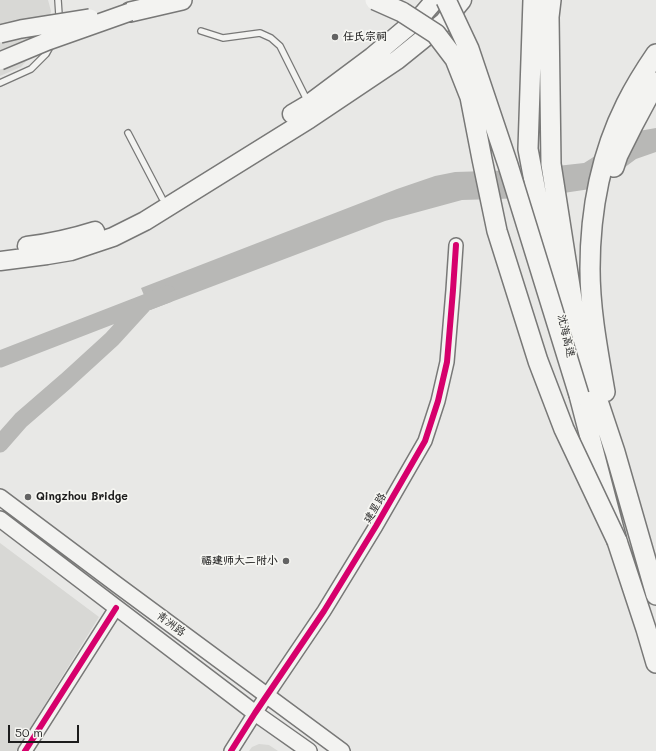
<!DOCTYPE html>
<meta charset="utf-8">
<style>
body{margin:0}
#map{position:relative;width:656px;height:751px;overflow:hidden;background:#e8e8e6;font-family:Mali,sans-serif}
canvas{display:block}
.scale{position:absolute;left:8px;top:725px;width:71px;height:18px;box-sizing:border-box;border:2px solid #1c1c1c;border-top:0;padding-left:5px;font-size:12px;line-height:14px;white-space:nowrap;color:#1c1c1c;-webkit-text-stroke:3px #f6f6f2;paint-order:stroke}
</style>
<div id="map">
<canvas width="656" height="751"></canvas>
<div class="scale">50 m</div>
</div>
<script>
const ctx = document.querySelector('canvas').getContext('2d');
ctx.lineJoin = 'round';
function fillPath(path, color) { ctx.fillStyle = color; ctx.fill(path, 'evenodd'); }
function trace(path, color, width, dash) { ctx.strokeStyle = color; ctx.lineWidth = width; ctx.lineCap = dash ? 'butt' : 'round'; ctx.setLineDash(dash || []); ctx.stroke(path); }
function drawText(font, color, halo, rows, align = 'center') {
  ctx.font = font + ' Mali,"LXGW WenKai TC",sans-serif'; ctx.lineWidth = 3.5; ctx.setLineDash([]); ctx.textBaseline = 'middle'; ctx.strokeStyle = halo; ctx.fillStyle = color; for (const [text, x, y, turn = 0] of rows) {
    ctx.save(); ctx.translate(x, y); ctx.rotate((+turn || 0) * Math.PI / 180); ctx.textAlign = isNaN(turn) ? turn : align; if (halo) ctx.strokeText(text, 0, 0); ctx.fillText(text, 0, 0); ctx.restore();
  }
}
fillPath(new Path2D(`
 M 0,0 L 48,0 L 51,11 L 48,36 L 21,67 L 0,76 Z
 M 0,543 L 99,617 L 16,751 L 0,751 Z
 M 259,744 L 269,745 L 278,751 L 249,751 L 252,747 Z`), '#d8d8d5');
fillPath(new Path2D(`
 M 656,128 L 656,152 L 636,159 L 597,188 L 530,198 L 462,200 L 385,221 L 150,310 L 141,288 L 397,189 L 435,176 L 455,172 L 521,170 L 584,163 L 633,132 Z`), '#b8b8b6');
trace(new Path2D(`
 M 0,359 L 168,294
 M 0,444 L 21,420 L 66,381 L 112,339 L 143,305`), '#b8b8b6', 17);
const service = new Path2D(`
 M 58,22 L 59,15 L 58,0
 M 201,31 L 223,38 L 260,33 L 271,38 L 280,46 L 308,102
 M 0,83 L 31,69 L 46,54 L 51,45
 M 128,133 L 162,198`);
const tertiary = new Path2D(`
 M 25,751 L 116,608
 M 231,751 L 255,713 L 324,611 L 376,526 L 425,441 L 438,401 L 447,362 L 453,290 L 456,245`);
const secondary = new Path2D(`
 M 0,497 L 116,584 L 342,751
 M 0,519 L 255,713 L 309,751`);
const trunk = new Path2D(`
 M 292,114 L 309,104 L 372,57 L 423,14 L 435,0
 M 27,246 C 50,243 73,238 95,231
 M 0,261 L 47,255 L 71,251 L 113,237 L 145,221 L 309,119 L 397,60 L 444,22 L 462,0`);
const motorway = new Path2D(`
 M 533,0 L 528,149 L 548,256 L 559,304
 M 551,0 L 549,17 L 551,164 L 579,344 L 615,452 L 656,595
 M 130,12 L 182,0
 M 614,167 L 618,155 L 633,125 L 656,82
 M 576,378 L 579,395 L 617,541 L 646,629 L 656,663
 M 605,392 C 598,351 590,310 590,269 C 590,212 601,154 626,104 C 635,86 645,70 656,54`);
trace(service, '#787877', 8);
trace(tertiary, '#787877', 16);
trace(secondary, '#787877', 18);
trace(trunk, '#787877', 21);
trace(motorway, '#787877', 22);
trace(service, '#f3f3f1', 5.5);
trace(tertiary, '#f3f3f1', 13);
trace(secondary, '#f3f3f1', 15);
trace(trunk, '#f3f3f1', 18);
trace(motorway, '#f3f3f1', 19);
const primaryBridge = new Path2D(`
 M 0,34 L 21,29 L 90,18
 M 0,61 L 48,41 L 130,12`);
const motorwayBridge = new Path2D(`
 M 375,0 L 402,12 L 436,34 L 455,59 L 470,97 L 482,159 L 497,231 L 538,361 L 564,429 L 617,541
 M 446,0 L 469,49 L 508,165 L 579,395`);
trace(primaryBridge, '#787877', 20, []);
trace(motorwayBridge, '#787877', 22, []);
trace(primaryBridge, '#f3f3f1', 17);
trace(motorwayBridge, '#f3f3f1', 19);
trace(new Path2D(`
 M 25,751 L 116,608
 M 231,751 L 255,713 L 324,611 L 376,526 L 425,441 L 438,401 L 447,362 L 453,290 L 456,245`), '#d6006c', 6);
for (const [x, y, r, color] of [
 [335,37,4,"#636363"],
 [28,497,4,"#636363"],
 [286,561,4,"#636363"]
]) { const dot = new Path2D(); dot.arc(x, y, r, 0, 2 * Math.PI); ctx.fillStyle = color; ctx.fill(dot); trace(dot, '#f6f6f2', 1.5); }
drawText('bold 11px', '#1c1c1c', '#f6f6f2', [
 ["任氏宗祠",343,37],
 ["Qingzhou Bridge",36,497],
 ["福建师大二附小",278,561,"right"]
], 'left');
drawText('11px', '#1c1c1c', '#f6f6f2', [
 ["沈海高速",566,336,77],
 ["建星路",375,508,-59],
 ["青洲路",171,624,37]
]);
</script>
